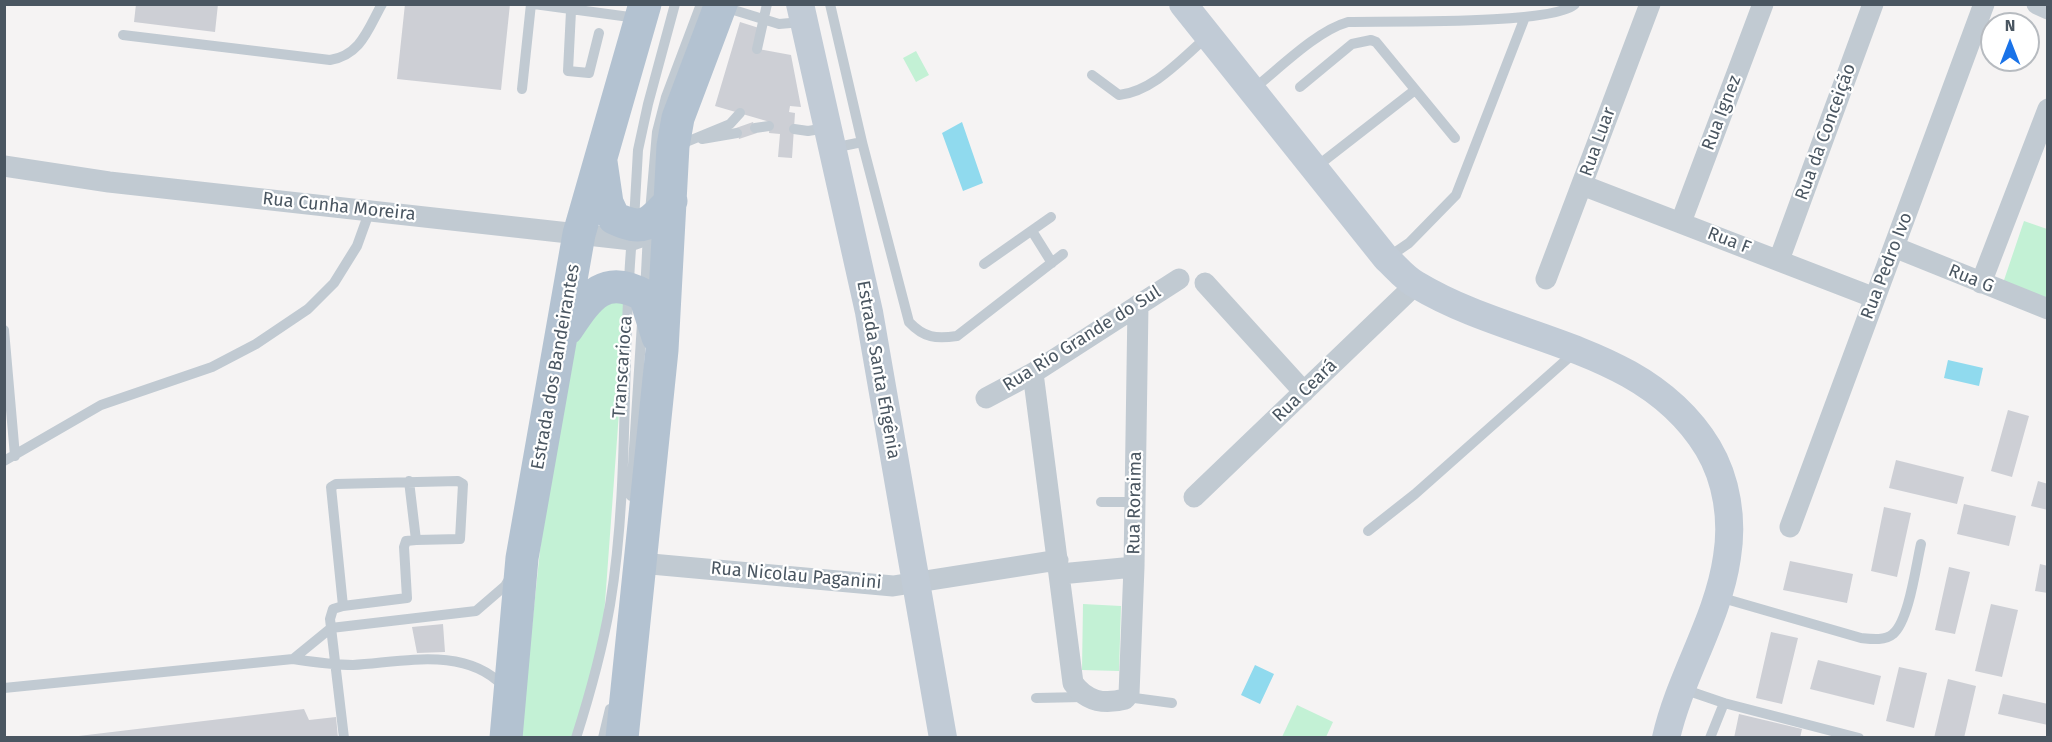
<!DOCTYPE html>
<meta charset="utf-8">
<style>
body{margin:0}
#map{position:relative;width:2052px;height:742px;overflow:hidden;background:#f5f3f3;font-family:"Fira Sans",sans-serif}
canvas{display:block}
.frame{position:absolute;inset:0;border:6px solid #4a5661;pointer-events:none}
.north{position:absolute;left:1980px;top:12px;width:60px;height:60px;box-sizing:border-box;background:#fff;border:2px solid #b7bbc0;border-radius:50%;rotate:0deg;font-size:16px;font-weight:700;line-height:24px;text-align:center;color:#4a5661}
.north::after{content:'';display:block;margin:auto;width:21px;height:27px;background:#1a73e8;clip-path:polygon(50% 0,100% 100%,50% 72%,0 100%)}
</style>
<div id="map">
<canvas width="2052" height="742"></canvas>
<div class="frame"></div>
<div class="north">N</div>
</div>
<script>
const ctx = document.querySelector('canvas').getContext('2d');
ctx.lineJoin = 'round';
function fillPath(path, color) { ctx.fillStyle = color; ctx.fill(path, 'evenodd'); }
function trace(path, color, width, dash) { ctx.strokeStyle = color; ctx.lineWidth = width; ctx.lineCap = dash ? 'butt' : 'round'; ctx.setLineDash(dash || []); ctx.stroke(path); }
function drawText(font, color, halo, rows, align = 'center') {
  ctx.font = font + ' "Fira Sans",sans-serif'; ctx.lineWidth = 4.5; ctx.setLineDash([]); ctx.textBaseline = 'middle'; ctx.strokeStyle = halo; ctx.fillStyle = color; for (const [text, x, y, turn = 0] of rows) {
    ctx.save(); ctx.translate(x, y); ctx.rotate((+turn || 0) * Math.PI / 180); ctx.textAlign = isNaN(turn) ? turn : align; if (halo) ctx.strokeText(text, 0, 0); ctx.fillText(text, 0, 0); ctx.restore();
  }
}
fillPath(new Path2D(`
 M 916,51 L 929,75 L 916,82 L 903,58 Z
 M 2024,221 L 2047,229 L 2047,301 L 2002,286 Z
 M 623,292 L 623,358 L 604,616 L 592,679 L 572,737 L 520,738 L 544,513 L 573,315 Z
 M 1083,604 L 1121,606 L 1119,671 L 1082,670 Z
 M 1297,705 L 1333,722 L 1326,737 L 1282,737 Z`), '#c3f1d5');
fillPath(new Path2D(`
 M 962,122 L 983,183 L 963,191 L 942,133 Z
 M 1948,360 L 1983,368 L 1979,386 L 1944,378 Z
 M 1255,665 L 1274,674 L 1260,704 L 1241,695 Z`), '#90daee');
fillPath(new Path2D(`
 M 136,4 L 218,4 L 215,32 L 134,22 Z
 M 405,4 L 510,4 L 501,90 L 397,79 Z
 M 740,22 L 759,28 L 753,48 L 791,55 L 801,107 L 790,106 L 789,112 L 795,113 L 792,158 L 778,157 L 780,134 L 769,133 L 770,122 L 715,106 Z
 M 753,122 L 757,133 L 739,139 L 736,128 Z
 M 2008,410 L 2029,416 L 2012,477 L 1991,471 Z
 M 1896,460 L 1964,477 L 1957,504 L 1889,488 Z
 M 2038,481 L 2048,484 L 2048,510 L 2031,506 Z
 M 1964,504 L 2016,516 L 2009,546 L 1957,534 Z
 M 1884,507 L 1911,513 L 1897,577 L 1871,571 Z
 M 1790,561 L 1853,574 L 1847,603 L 1783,590 Z
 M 2040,564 L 2048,566 L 2048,593 L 2035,591 Z
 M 1949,567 L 1970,572 L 1955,634 L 1935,630 Z
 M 1991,604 L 2018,610 L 2002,677 L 1975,671 Z
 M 443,624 L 445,652 L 417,653 L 412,627 Z
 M 1771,632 L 1798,638 L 1782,704 L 1756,698 Z
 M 1818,660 L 1881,676 L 1874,705 L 1810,689 Z
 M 1899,667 L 1927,673 L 1914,728 L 1886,721 Z
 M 1948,679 L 1976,686 L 1964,738 L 1934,738 Z
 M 2003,694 L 2048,704 L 2048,725 L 1998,714 Z
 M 304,709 L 309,720 L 336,717 L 338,738 L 62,738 Z
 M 1739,714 L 1802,729 L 1800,738 L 1734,738 Z`), '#cdcfd5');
trace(new Path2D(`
 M 534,4 L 637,18
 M 830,4 L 862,142 L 833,148
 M 724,7 L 779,24 L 802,22
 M 571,11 L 568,71 L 589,73 L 599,33
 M 123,35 L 330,60 C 361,55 368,29 382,4
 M 757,49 L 767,4
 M 1092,75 L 1119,95 C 1154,91 1182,58 1208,36
 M 1300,87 L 1352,44 L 1371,40 L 1376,42 L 1455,138
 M 522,89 L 531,4
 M 1252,90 C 1279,69 1316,31 1348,22 C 1385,21 1555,25 1575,4
 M 755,128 L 769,126
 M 794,129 L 808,131 L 826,128
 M 702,139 L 737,133
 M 862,142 L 909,322 C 924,338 936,339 957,336 L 1063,254
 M 679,145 L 730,124 L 740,113
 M 1316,167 L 1415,90
 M 650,212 L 657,132 L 666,97 L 701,4
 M 634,221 L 638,150 L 648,104 L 675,4
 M 1032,231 L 1052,263
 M 1387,258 L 1409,243 L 1456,195 L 1525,17
 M 984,264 L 1051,217
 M 645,293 L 648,233
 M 4,330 L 15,456
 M 4,461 L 101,405 L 212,367 L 256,344 L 308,309 L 334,283 L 357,246 L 370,210
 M 631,496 L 642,323
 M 1101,502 L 1136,502
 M 1368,531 L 1415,494 L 1574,353
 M 1719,597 L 1861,638 C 1871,639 1885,641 1893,634 C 1909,621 1916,565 1921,544
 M 343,606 L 407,598 L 404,547 L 406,541 L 416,540 L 409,481
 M 503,686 C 465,646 403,662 353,665 C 333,665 313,662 293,659 L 331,628 L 476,611 L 505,586 L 511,576
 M 4,688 L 293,659
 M 1683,689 L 1724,703 L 1859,738
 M 1127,697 L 1172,703
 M 1036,698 L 1083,697
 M 344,738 L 330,619 L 333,609 L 343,606 L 331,487 L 336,484 L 458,481 L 463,484 L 460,539 L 416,540
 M 576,738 C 590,694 602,651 610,605 C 630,484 621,359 632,237
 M 603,738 L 610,709
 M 1710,738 L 1724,703`), '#c1cad2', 10);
trace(new Path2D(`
 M 2037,4 L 2048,9
 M 4,166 L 109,182 L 623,239 L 632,240 L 649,234
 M 1582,185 L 1875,298
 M 1681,222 L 1763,4
 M 1894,247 L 2048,309
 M 1779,260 L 1873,4
 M 1546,279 L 1650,4
 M 1205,283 L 1304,392
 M 1981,283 L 2048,109
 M 1033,373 L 1073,683 C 1086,701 1103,705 1125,699 L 1129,694 L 1134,567 L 1138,305
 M 986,398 L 1033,373 L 1179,279
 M 1194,497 L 1415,285
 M 1790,527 L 1984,4
 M 640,563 L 893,586 L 1058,560
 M 1060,574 L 1134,567`), '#c1cad2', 21);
trace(new Path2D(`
 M 800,4 L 869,312 L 943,738
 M 1183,4 L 1386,258 C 1396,267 1405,279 1417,285 C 1513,343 1645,344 1708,448 C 1727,480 1733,520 1727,557 C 1718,620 1680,676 1666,738`), '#c1cbd6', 28);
trace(new Path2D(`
 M 601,162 L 607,203 L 614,218 C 644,232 650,224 671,201
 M 567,329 C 588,298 604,272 645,296 L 658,337
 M 506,738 L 522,558 L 579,234 L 645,4
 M 622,738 L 662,350 L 673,146 L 678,118 L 721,4`), '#b3c2d1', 33);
drawText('18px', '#4a5661', '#fff', [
 ["Rua Ignez",1722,113,-69],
 ["Rua da Conceição",1826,132,-70],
 ["Rua Luar",1598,142,-70],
 ["Rua Cunha Moreira",339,207,6],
 ["Rua F",1729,241,21],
 ["Rua Pedro Ivo",1887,266,-69],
 ["Rua G",1971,279,22],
 ["Rua Rio Grande do Sul",1082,339,-32],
 ["Estrada dos Bandeirantes",556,367,-80],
 ["Transcarioca",623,367,-86],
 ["Estrada Santa Efigênia",878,370,80],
 ["Rua Ceará",1305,391,-44],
 ["Rua Roraima",1135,503,-89],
 ["Rua Nicolau Paganini",796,576,5]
]);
</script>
